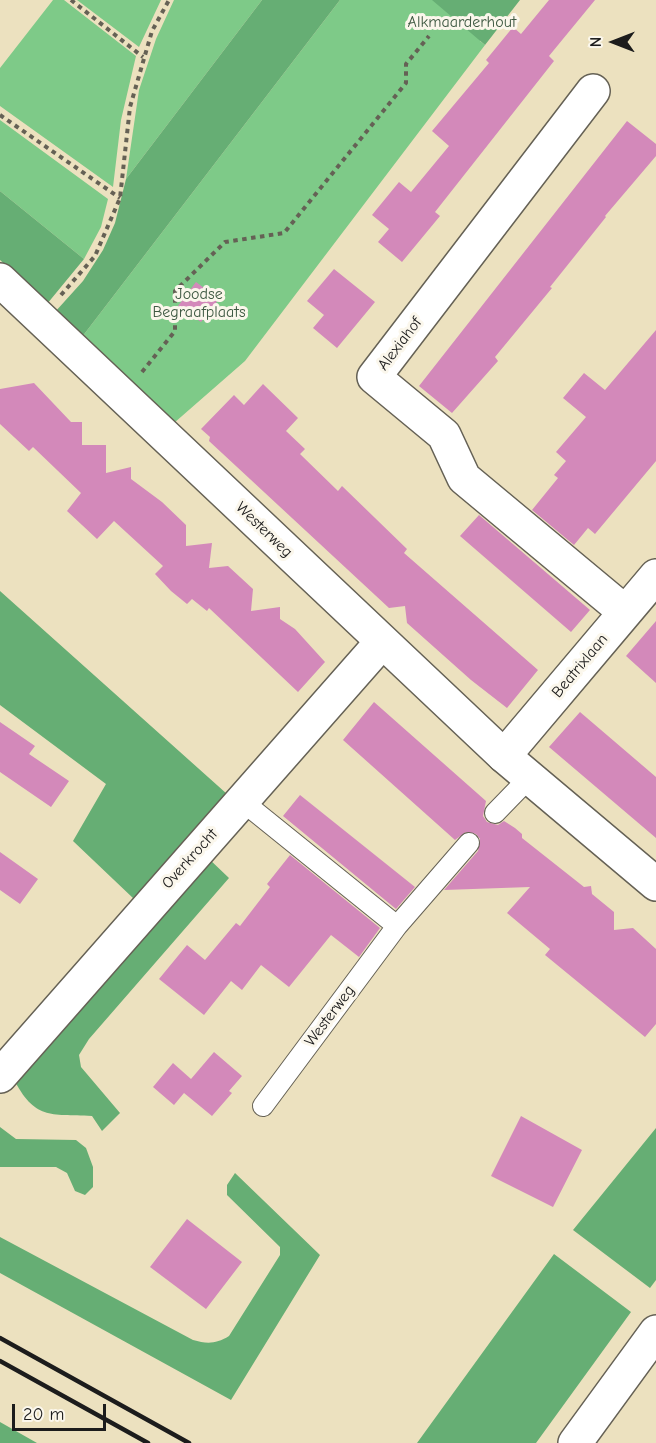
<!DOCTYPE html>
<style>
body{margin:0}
#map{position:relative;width:656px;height:1443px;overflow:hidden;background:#ece1bf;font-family:"Comic Neue",sans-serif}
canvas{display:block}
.north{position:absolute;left:584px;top:12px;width:60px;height:60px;-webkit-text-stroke:4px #fbf7ec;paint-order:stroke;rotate:270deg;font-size:16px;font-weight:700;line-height:24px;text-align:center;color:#1c1c1c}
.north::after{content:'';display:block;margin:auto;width:21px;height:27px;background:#1c1c1c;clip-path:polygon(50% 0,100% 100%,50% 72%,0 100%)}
.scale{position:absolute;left:12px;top:1404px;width:94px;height:27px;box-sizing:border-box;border:3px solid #1c1c1c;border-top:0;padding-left:8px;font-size:18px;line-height:21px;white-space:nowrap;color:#1c1c1c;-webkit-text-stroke:4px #fbf7ec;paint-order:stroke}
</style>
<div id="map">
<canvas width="656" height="1443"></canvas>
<div class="north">N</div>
<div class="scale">20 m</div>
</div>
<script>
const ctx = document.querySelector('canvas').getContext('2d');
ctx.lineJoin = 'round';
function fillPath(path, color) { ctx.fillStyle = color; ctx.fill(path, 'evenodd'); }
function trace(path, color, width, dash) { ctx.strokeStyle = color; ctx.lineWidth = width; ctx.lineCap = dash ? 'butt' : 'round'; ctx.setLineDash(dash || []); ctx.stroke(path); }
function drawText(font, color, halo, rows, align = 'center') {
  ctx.font = font + ' "Comic Neue",sans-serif'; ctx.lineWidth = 6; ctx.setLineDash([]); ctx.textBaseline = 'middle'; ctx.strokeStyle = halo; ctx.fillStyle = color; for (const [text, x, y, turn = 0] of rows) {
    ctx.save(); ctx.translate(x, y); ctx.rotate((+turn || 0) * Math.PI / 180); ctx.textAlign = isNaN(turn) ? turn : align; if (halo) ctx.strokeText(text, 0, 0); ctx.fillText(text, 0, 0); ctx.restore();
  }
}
fillPath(new Path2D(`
 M 53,0 L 64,0 L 136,56 L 121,120 L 113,187 L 0,106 L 0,68 Z
 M 77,0 L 161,0 L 139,47 Z
 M 174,0 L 262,0 L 126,179 L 139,90 L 156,39 Z
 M 340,0 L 510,0 L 480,41 L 485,45 L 245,361 L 174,423 L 82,337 Z
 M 0,120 L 108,199 L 101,227 L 84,259 L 0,191 Z`), '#7eca88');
fillPath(new Path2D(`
 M 262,0 L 340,0 L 82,337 L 55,312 L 83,281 L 103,250 L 115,223 L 126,179 Z
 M 432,0 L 520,0 L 485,45 Z
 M 0,191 L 84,259 L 47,304 L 0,260 Z
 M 0,591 L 227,794 L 134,899 L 73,841 L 106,784 L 0,705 Z
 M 207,857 L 229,878 L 89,1039 L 79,1055 L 81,1067 L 120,1113 L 102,1131 L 92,1116 C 49,1114 35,1120 13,1078 Z
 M 0,1127 L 16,1139 L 76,1140 L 86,1148 L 93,1167 L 93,1187 L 85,1195 L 75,1191 L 67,1173 L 56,1167 L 0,1167 Z
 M 656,1128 L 656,1280 L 650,1288 L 573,1230 Z
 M 235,1173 L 320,1255 L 231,1400 L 0,1273 L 0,1237 L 193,1340 C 207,1344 216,1344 229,1336 L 280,1255 L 280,1247 L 227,1195 L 227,1185 Z
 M 554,1254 L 631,1312 L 536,1443 L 417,1443 Z
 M 0,1422 L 37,1443 L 0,1443 Z`), '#66ae74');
fillPath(new Path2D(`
 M 549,0 L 595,0 L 549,56 L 554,61 L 435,212 L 440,216 L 402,262 L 378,242 L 389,229 L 372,215 L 399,182 L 411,192 L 449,146 L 432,131 L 489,63 L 486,60 L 513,27 L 521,34 Z
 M 627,121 L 656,144 L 656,156 L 605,216 L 606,217 L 550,287 L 552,288 L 495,357 L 498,361 L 452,413 L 419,386 Z
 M 334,269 L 375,302 L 337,348 L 313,328 L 324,315 L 307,301 Z
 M 196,282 L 219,299 L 201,322 L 178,306 Z
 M 656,330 L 656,461 L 595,534 L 588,528 L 574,545 L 532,510 L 558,478 L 554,475 L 566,461 L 556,452 L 586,417 L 563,398 L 584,373 L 605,390 Z
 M 34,383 L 71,422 L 82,422 L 82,445 L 106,445 L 106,473 L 131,467 L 131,479 L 162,502 L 186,525 L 186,546 L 212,543 L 209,568 L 228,566 L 253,589 L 251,611 L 280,607 L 280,619 L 295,629 L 325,662 L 298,692 L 209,608 L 207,611 L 192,599 L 187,604 L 171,591 L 155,574 L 163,566 L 114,521 L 97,539 L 67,511 L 81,493 L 33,447 L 29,451 L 0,424 L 0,389 Z
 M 263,384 L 298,418 L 286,431 L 305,449 L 300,454 L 338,491 L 342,486 L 407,549 L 404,553 L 538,670 L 507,708 L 471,680 L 407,623 L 405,606 L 389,608 L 209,441 L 210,437 L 201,429 L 234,395 L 244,405 Z
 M 479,515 L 590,610 L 571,632 L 460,536 Z
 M 656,621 L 656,683 L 626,656 Z
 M 374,702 L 486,801 L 483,816 L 487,822 L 498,825 L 504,821 L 515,828 L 522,834 L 522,838 L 584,887 L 591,886 L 592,894 L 614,912 L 614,930 L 633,928 L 656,949 L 656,1024 L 645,1037 L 545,955 L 550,949 L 507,913 L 530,887 L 444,890 L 478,851 L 480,839 L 476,834 L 466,832 L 455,840 L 343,740 Z
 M 580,712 L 656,777 L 656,838 L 549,747 Z
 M 0,722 L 35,746 L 29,754 L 69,781 L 51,807 L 0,772 Z
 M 300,795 L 415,887 L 396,909 L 283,816 Z
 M 0,852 L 38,879 L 20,904 L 0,890 Z
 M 290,855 L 380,928 L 359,957 L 331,935 L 289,987 L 261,965 L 242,990 L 231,981 L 204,1015 L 159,979 L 187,945 L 205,960 L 236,923 L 240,926 L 270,887 L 267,884 Z
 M 214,1052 L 242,1076 L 229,1091 L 232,1093 L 212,1116 L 184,1093 L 174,1105 L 153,1087 L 173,1063 L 191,1079 Z
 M 521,1116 L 582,1150 L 553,1207 L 491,1176 Z
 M 187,1219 L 242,1262 L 206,1309 L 150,1267 Z`), '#d389ba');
const service = new Path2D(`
 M 242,801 L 397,926
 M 495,813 L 529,778
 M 263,1106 L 397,926 L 469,843`);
const minor = new Path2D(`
 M 593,91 L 374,377 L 444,435 L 464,478 L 625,612
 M 504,756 L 656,576
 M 0,1076 L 381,643`);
const tertiary = new Path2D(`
 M 0,280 L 504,756 L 656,884
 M 575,1443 L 656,1332`);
trace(service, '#656155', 22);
trace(minor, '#656155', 36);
trace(tertiary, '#656155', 36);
trace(new Path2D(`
 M 71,0 L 143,57
 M 0,115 L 120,198
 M 61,295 L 95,256 L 120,198 L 130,107 L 152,31 L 169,0
 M 142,372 L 175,331 L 175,291 L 225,242 L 284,233 L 406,83 L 406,64 L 429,36`), '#656155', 4, [4.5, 4.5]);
trace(service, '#fff', 20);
trace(minor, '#fff', 33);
trace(tertiary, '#fff', 33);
trace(new Path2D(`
 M 0,1338 L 189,1443
 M 0,1361 L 148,1443`), '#1c1c1c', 4.5);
drawText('16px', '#3e5942', '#fbf7ec', [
 ["Alkmaarderhout",462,22],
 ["Joodse",199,294],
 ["Begraafplaats",199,312]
]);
drawText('16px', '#1c1c1c', '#fbf7ec', [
 ["Alexiahof",400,344,-53],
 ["Westerweg",264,530,44],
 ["Beatrixlaan",580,666,-50],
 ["Overkrocht",190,859,-48],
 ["Westerweg",330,1016,-53]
]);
</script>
